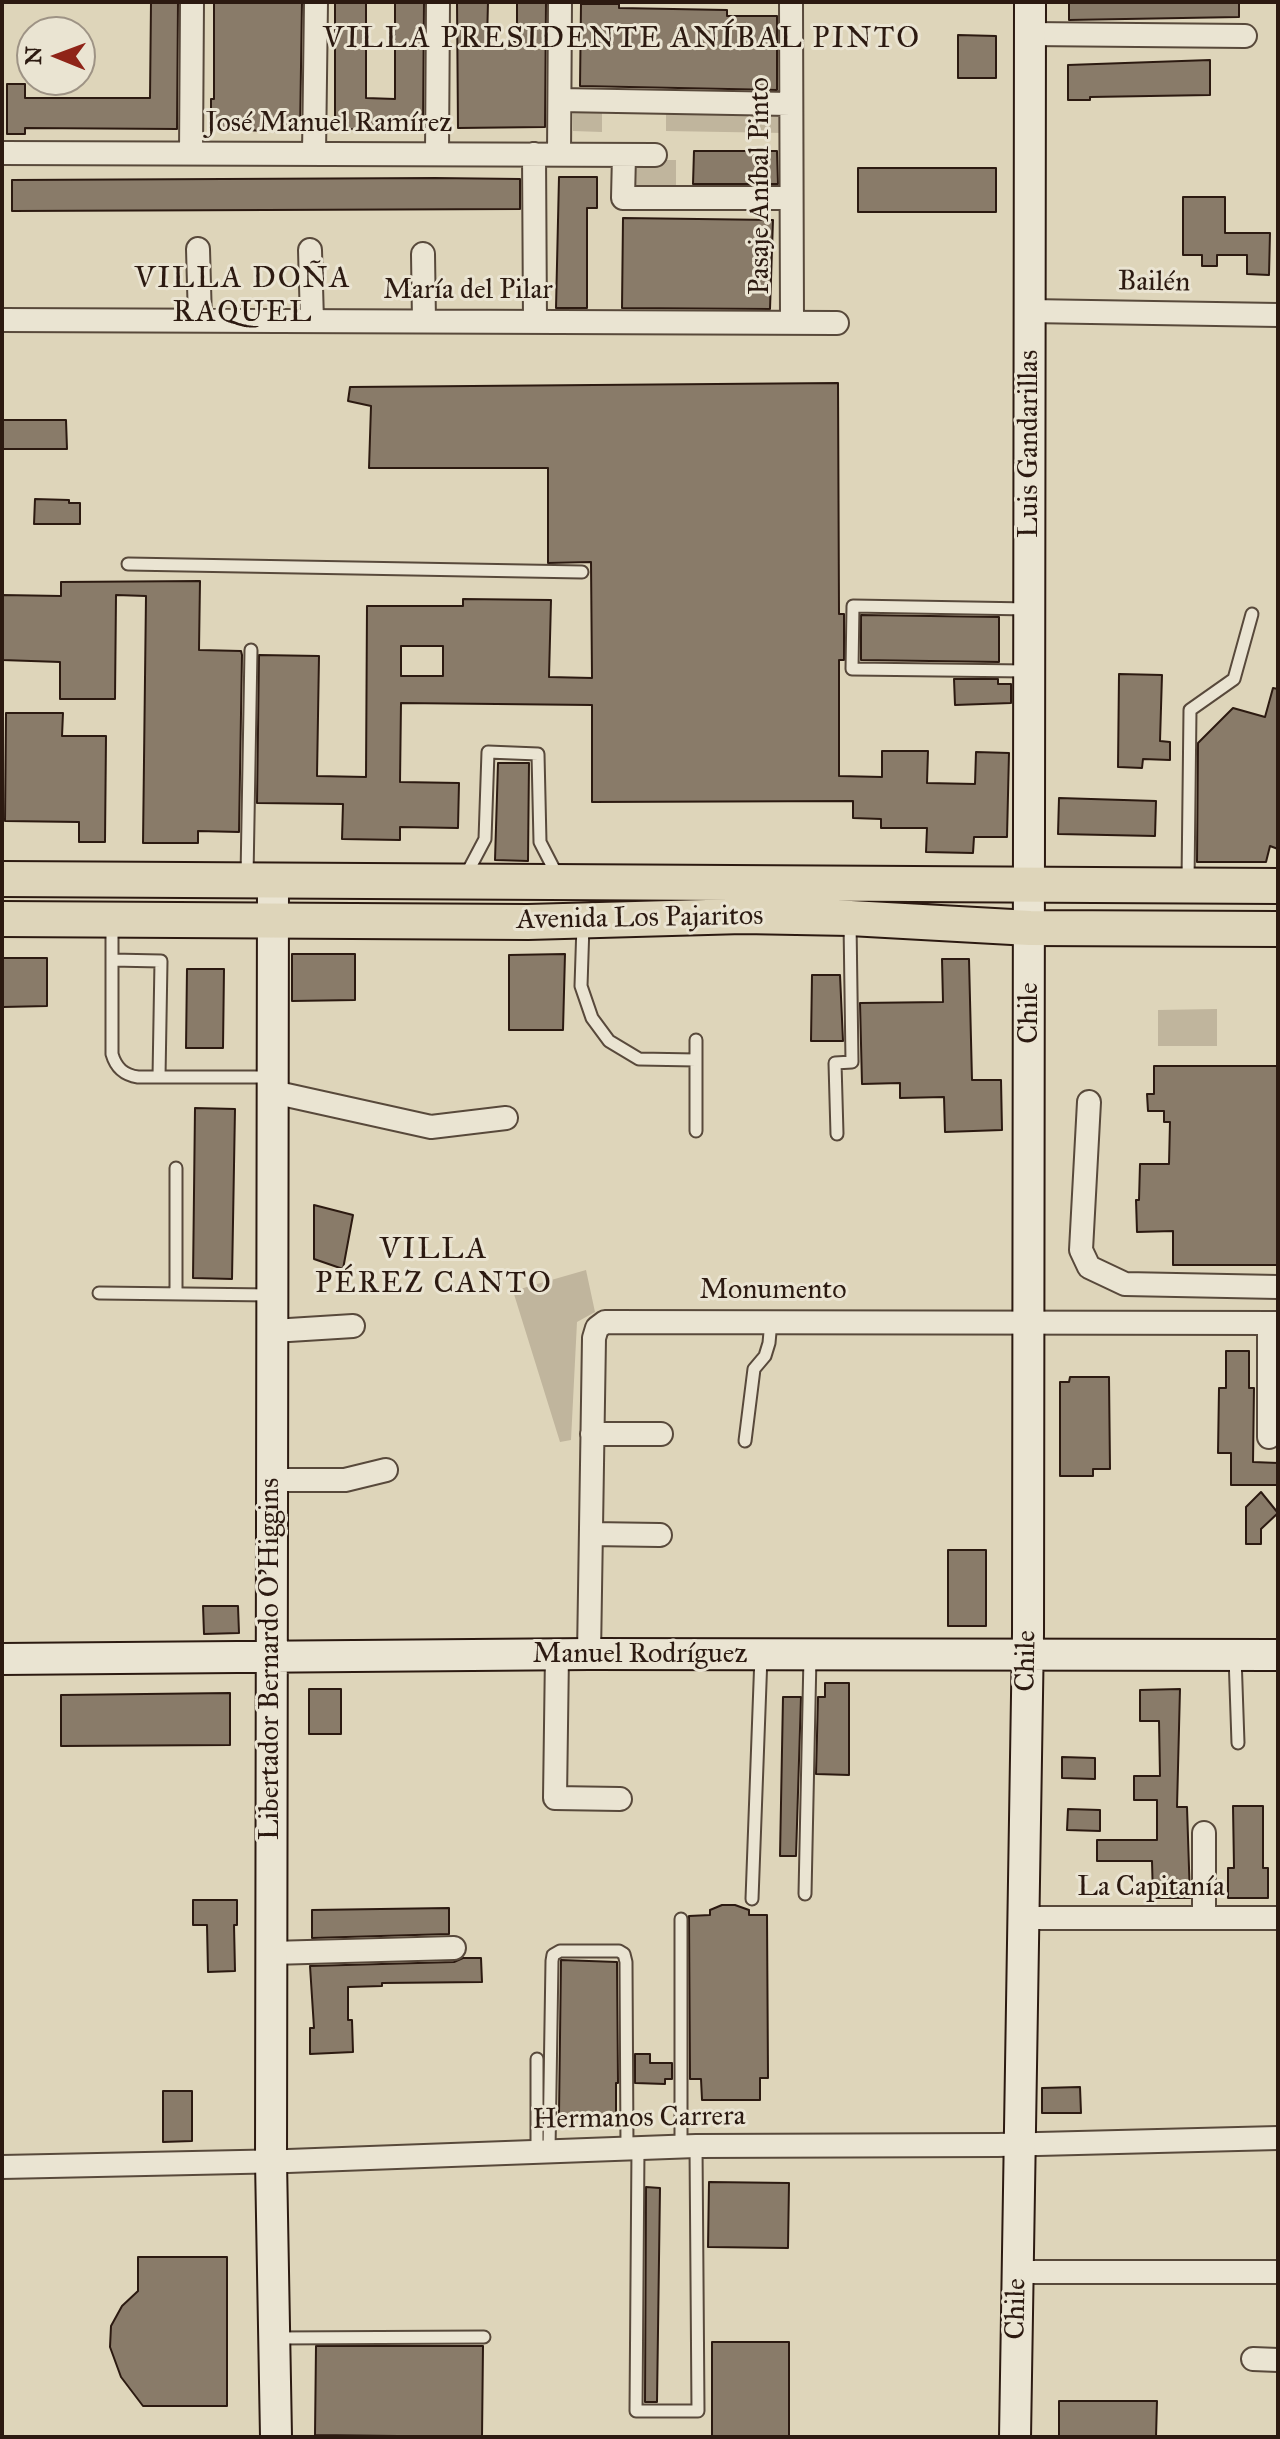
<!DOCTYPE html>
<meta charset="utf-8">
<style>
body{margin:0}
#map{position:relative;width:1280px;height:2439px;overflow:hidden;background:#ded5ba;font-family:"IM FELL Great Primer",serif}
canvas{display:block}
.frame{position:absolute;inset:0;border:4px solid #2c1a11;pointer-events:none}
.north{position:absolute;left:16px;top:16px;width:80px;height:80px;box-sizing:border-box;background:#eae4d2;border:2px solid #9e9385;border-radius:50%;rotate:271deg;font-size:22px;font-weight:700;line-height:32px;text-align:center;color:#2c1a11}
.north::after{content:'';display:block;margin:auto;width:28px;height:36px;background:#8f2418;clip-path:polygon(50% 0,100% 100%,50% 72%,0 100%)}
</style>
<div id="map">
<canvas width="1280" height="2439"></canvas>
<div class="frame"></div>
<div class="north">N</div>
</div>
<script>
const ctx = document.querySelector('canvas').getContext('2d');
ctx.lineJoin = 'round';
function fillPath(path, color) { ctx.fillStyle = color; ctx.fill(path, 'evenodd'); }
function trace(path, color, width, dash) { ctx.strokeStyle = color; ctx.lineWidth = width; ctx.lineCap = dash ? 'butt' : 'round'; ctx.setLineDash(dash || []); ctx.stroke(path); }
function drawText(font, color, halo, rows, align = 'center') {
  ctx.font = font + ' "IM FELL Great Primer",serif'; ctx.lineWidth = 6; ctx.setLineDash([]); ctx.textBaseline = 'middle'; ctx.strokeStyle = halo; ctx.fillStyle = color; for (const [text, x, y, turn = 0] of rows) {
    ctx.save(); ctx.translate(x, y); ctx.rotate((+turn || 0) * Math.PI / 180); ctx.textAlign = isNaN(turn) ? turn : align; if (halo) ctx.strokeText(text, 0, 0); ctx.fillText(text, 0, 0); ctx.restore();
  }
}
fillPath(new Path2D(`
 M 573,108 L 602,109 L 602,132 L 573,131 Z
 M 666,110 L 784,112 L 784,133 L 666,131 Z
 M 635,160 L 676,160 L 676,190 L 635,189 Z
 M 1217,1009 L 1217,1046 L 1158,1046 L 1158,1010 Z
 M 586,1270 L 595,1312 L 577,1322 L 571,1440 L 560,1442 L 513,1291 Z`), '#c0b59d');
const building = new Path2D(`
 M 151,2 L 178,2 L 177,129 L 25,128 L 25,134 L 7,134 L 7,84 L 25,84 L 25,98 L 150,98 Z
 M 214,2 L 302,2 L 300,132 L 211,129 L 211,99 L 214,99 Z
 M 335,2 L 366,2 L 366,98 L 395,99 L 395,2 L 424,2 L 423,130 L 335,129 Z
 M 457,2 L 488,2 L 487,42 L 517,42 L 517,2 L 546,2 L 545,127 L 458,128 Z
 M 1069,2 L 1239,2 L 1239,17 L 1069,20 Z
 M 581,4 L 619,4 L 619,8 L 727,10 L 727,16 L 777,16 L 777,90 L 580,86 Z
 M 958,35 L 996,36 L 996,78 L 958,78 Z
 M 1210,60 L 1210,95 L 1090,97 L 1090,100 L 1068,100 L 1068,65 Z
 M 694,151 L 777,151 L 778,184 L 693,184 Z
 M 858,168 L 996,168 L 996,212 L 858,212 Z
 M 559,177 L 597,177 L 597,208 L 587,208 L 587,308 L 556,308 Z
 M 435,178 L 520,179 L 520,209 L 12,211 L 12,180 Z
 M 1183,197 L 1225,197 L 1225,233 L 1270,233 L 1269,275 L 1247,274 L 1247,255 L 1217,255 L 1217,266 L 1202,266 L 1202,255 L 1183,255 Z
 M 623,218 L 773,220 L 770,309 L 622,308 Z
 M 838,383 L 839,614 L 844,614 L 844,660 L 839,660 L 839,776 L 882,777 L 882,751 L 928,751 L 927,783 L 975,784 L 976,752 L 1009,753 L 1007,837 L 974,837 L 973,853 L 926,852 L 927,828 L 881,828 L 881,819 L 853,818 L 853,801 L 592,802 L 592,705 L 401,703 L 400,782 L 459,783 L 458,828 L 400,827 L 400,840 L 342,839 L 343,804 L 257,803 L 259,655 L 319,656 L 317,776 L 366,777 L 367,606 L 463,606 L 463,599 L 551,600 L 549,677 L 592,678 L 591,562 L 548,563 L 548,468 L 369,468 L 371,406 L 348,401 L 350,387 ZM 401,646 L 443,646 L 443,676 L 401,676 Z
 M 2,420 L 66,420 L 67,449 L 3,449 Z
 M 35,499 L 69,500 L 69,503 L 80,503 L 80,524 L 34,524 Z
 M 200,581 L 199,650 L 241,651 L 242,655 L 239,832 L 198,831 L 198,843 L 143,843 L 146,596 L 116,595 L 115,699 L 60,699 L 60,662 L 2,660 L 2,595 L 61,596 L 61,582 Z
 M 861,615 L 999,617 L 999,662 L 861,660 Z
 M 1119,674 L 1162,675 L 1160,741 L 1170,742 L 1170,760 L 1143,759 L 1142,768 L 1118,767 Z
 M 954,679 L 998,679 L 998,684 L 1011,684 L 1011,703 L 955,705 Z
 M 1273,688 L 1278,689 L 1278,849 L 1270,846 L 1266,862 L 1197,862 L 1198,743 L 1233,708 L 1265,717 Z
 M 6,713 L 63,713 L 62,736 L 106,736 L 105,842 L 79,842 L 79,822 L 5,821 Z
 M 498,763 L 529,763 L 528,861 L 495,860 Z
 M 1059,798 L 1156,801 L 1155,836 L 1058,834 Z
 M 292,954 L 355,954 L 355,1000 L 292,1001 Z
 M 565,954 L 563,1030 L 509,1030 L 509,955 Z
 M 2,958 L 47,958 L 47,1006 L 3,1007 Z
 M 942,959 L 969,959 L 972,1080 L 1001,1080 L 1002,1130 L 945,1132 L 944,1097 L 900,1098 L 900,1083 L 862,1084 L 860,1003 L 943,1002 Z
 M 187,969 L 224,969 L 223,1048 L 186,1048 Z
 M 812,975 L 840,975 L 843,1041 L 811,1041 Z
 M 1154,1066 L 1278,1066 L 1278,1265 L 1173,1265 L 1173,1231 L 1137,1232 L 1136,1200 L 1139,1200 L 1140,1164 L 1169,1164 L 1170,1122 L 1164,1122 L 1164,1111 L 1148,1111 L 1147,1094 L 1154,1094 Z
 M 195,1108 L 235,1109 L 232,1279 L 193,1278 Z
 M 314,1205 L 353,1215 L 343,1269 L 314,1259 Z
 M 1226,1351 L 1249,1351 L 1249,1388 L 1254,1388 L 1253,1462 L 1278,1463 L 1278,1485 L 1231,1485 L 1231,1453 L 1218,1453 L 1219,1388 L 1226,1388 Z
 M 1070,1377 L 1109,1377 L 1110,1469 L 1093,1469 L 1093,1476 L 1060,1476 L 1060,1382 L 1069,1382 Z
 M 1261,1492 L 1278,1513 L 1261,1529 L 1261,1544 L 1246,1544 L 1246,1507 Z
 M 948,1550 L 986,1550 L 986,1626 L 948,1626 Z
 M 203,1606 L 238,1606 L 239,1633 L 204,1634 Z
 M 825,1683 L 849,1683 L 849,1775 L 816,1774 L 818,1697 L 825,1697 Z
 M 309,1689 L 341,1689 L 341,1734 L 309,1734 Z
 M 1180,1689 L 1177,1807 L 1187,1807 L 1190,1898 L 1153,1898 L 1152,1861 L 1097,1861 L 1097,1840 L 1157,1840 L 1157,1800 L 1134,1800 L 1134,1776 L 1160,1776 L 1159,1721 L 1140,1721 L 1140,1690 Z
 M 230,1693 L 230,1745 L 61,1746 L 61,1695 Z
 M 783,1697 L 801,1697 L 796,1856 L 780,1856 Z
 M 1062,1757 L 1095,1758 L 1095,1779 L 1062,1778 Z
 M 1233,1806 L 1263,1806 L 1263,1868 L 1268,1868 L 1268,1898 L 1228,1898 L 1228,1868 L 1234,1868 Z
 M 1068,1809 L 1100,1810 L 1100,1831 L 1067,1830 Z
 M 193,1900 L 237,1900 L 237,1925 L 234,1925 L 235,1971 L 208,1972 L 207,1925 L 193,1925 Z
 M 722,1905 L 735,1905 L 749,1910 L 749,1915 L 767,1915 L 768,2078 L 760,2078 L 760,2100 L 702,2100 L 701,2079 L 690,2079 L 689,1916 L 710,1915 L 710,1910 Z
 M 449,1908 L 449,1934 L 312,1938 L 312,1910 Z
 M 463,1958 L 481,1958 L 482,1982 L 382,1983 L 382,1986 L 348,1987 L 348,2020 L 352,2020 L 353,2052 L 310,2054 L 310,2028 L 314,2028 L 310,1966 L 454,1962 Z
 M 561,1960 L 617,1962 L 618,2083 L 616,2083 L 616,2114 L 559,2114 Z
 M 635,2054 L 650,2054 L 650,2063 L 672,2063 L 672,2079 L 665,2079 L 665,2084 L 635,2083 Z
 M 1080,2087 L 1081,2113 L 1042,2113 L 1042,2088 Z
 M 163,2091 L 192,2091 L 192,2141 L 163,2142 Z
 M 709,2182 L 789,2183 L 788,2248 L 708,2247 Z
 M 646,2187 L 660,2188 L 657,2402 L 645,2402 Z
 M 138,2257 L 227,2257 L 227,2406 L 143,2406 L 121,2377 L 110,2347 L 111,2326 L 122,2306 L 138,2291 Z
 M 712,2342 L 789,2342 L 789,2437 L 712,2437 Z
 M 316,2346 L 483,2346 L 482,2437 L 315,2435 Z
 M 1059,2401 L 1157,2401 L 1156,2437 L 1059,2437 Z`);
fillPath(building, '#897b69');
trace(building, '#2c1a11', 2);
const lane = new Path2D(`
 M 128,564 L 582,572
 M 1027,671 L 852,669 L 853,606 L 1029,609
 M 466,875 L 485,839 L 488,752 L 538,754 L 540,842 L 557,875
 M 247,876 L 251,650
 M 1188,881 L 1190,710 L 1234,679 L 1252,614
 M 112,923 L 112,1054 C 116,1068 124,1075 138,1077 L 272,1077
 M 583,925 L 581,986 L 592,1018 L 609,1041 L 639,1059 L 696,1060
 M 112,960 L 161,961 L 159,1077
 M 696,1131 L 696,1040
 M 837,1134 L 835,1063 L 852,1062 L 850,922
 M 176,1168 L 176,1294
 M 99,1293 L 272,1295
 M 745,1441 L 754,1369 L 765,1356 L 769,1343 L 771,1321
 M 1235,1656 L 1238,1743
 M 805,1894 L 810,1656
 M 752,1899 L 761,1656
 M 681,1919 L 681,2147
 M 537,2059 L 537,2150
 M 638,2148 L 636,2411 L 698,2411 L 696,2146
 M 549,2150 L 552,1961 L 553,1955 L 560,1951 L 619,1951 L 624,1954 L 626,1962 L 627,2148
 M 276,2338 L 484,2337`);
const street = new Path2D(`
 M 791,2 L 792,322
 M 1030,34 L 1245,36
 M 560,100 L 790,104
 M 2,153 L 655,155
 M 191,153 L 192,2
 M 314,154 L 316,2
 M 437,154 L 438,2
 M 534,154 L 535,322
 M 559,154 L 560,2
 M 624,155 L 623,198 L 790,198
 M 198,249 L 200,320
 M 310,250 L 312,321
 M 423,254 L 424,321
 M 1029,311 L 1278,315
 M 2,320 L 837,323
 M 273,1092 L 431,1127 L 506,1118
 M 1089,1102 L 1081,1250 L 1089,1267 L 1125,1284 L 1278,1287
 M 273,1331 L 353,1326
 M 592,1434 L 661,1434
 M 1269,1437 L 1269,1323
 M 272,1480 L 345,1480 L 386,1470
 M 591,1534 L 660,1535
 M 557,1654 L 555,1798 L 620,1799
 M 589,1654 L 594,1338 L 597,1328 L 605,1322 L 1278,1323
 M 1023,1918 L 1278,1918
 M 1204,1918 L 1204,1833
 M 271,1953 L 454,1948
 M 2,2167 L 288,2161 L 696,2146 L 998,2145 L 1278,2138
 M 1018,2272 L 1278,2272
 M 1253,2359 L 1278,2360`);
const secondary = new Path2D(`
 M 273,881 L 271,2161 L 276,2437
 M 2,1659 L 589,1654 L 1278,1655
 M 1015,2437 L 1028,1634 L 1030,2`);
const primary = new Path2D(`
 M 2,879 L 1278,886
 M 2,919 L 528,922 L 743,916 L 850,918 L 1030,928 L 1278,929`);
trace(lane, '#58493b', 15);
trace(street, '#58493b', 26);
trace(secondary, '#2c1a11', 34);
trace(primary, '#2c1a11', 38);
trace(lane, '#eae4d2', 11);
trace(street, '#eae4d2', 22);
trace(secondary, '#eae4d2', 30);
trace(primary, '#ded5ba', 34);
drawText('28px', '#2c1a11', '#eae4d2', [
 ["José Manuel Ramírez",329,124],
 ["Pasaje Aníbal Pinto",761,186,-90],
 ["Bailén",1154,283,1],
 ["María del Pilar",468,291],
 ["Luis Gandarillas",1030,444,-90],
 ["Avenida Los Pajaritos",640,919,-1],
 ["Chile",1030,1013,-90],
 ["Monumento",773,1291],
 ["Manuel Rodríguez",640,1655],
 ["Libertador Bernardo O'Higgins",271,1659,-90],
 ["Chile",1027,1661,-89],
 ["La Capitanía",1151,1888],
 ["Hermanos Carrera",639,2119,-1],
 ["Chile",1017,2309,-89]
]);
ctx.letterSpacing = '2px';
drawText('30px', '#2c1a11', '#eae4d2', [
 ["VILLA PRESIDENTE ANÍBAL PINTO",622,40],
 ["VILLA DOÑA",243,280],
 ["RAQUEL",243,314],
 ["VILLA",434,1251],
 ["PÉREZ CANTO",434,1285]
]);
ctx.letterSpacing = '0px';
</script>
